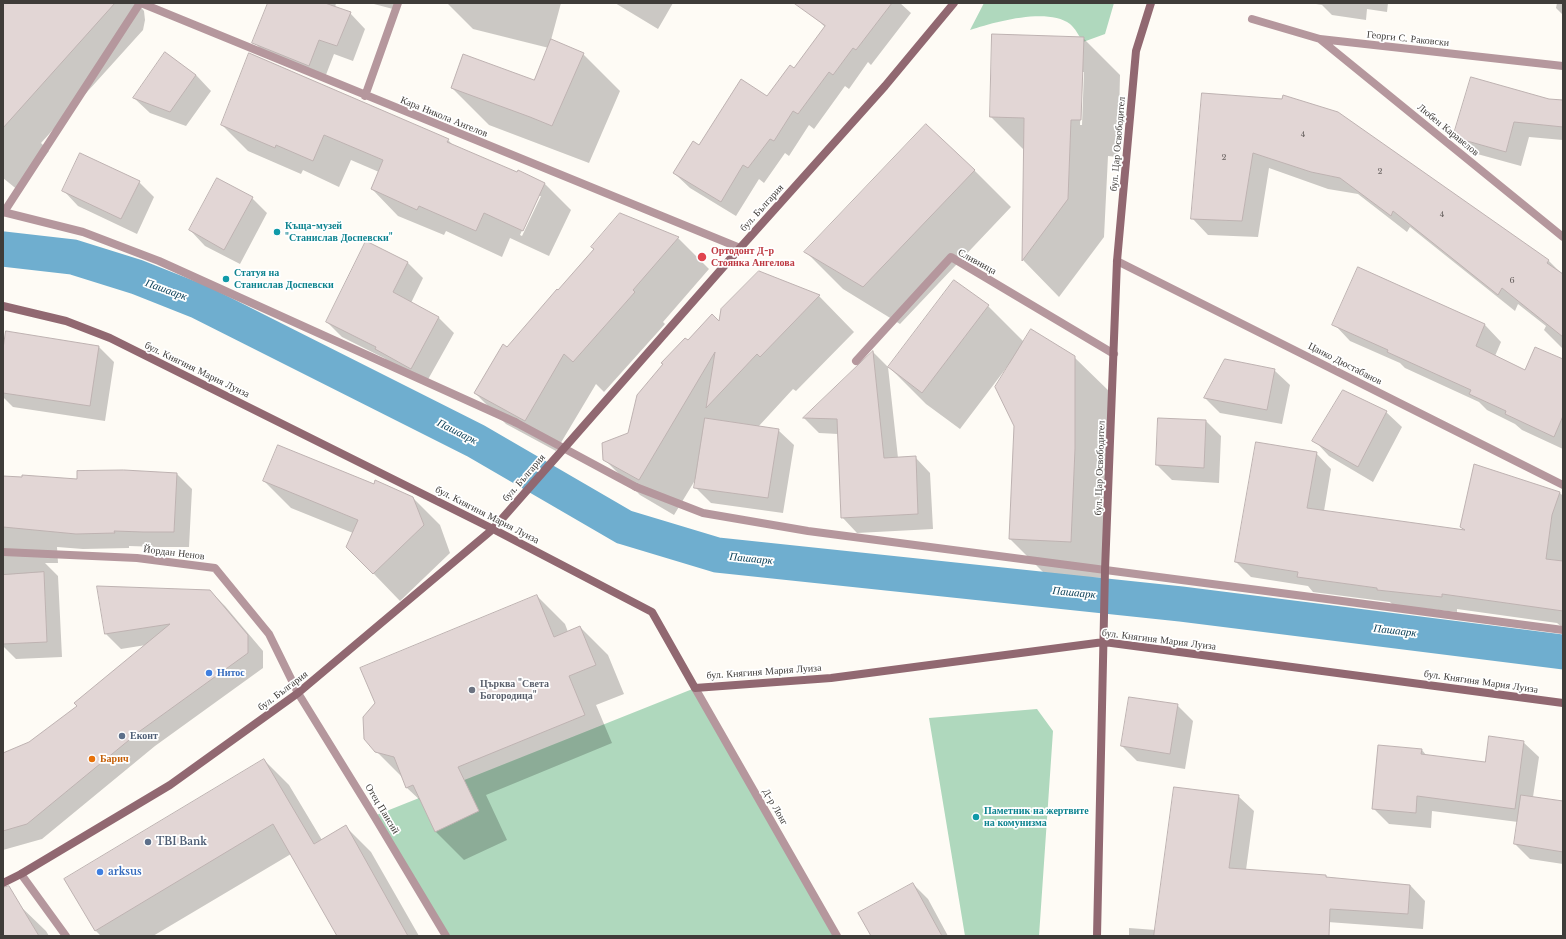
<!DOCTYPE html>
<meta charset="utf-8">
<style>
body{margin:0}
#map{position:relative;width:1566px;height:939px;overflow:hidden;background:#fefbf5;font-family:"Libre Baskerville",serif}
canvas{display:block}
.frame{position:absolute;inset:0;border:4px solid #3f3c39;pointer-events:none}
</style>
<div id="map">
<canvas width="1566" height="939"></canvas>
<div class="frame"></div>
</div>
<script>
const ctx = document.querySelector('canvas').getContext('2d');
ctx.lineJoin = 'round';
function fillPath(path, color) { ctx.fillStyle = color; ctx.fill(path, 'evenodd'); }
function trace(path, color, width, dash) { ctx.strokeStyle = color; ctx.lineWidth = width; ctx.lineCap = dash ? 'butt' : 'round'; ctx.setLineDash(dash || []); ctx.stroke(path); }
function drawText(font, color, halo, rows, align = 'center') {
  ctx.font = font + ' "Libre Baskerville",serif'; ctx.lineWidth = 3.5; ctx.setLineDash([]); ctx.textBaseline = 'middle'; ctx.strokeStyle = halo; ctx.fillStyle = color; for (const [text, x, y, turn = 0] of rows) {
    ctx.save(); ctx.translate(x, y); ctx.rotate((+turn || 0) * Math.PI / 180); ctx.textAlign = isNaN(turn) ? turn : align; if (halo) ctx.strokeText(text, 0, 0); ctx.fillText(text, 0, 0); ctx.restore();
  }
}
fillPath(new Path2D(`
 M 984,3 L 1114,3 L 1105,34 L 1083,42 C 1079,36 1075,28 1070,24 C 1048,7 994,22 970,30 Z
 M 695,688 L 837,936 L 446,936 L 374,816 Z
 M 1037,709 L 1053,731 L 1039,936 L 965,936 L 929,718 Z`), '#afd8bd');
fillPath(new Path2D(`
 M 4,3 L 137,3 L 144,11 L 145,20 L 143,30 L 41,143 L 49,151 L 19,191 L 3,178 Z
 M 269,3 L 336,3 L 335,8 L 350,13 L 365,29 L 353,61 L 334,54 L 324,80 L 269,58 L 254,42 Z
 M 370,3 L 395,3 L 393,9 Z
 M 447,3 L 561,3 L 551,40 L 583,54 L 620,91 L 589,163 L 489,125 L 452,88 L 535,81 L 549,48 L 473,29 Z
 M 615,3 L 673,3 L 658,29 Z
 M 831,3 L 900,3 L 911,13 L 871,65 L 868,62 L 849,89 L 845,86 L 814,129 L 809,125 L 789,156 L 785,153 L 764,183 L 759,179 L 736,216 L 690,188 L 674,173 L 699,146 L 768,97 L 795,69 L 825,27 L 818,20 Z
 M 1310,3 L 1388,3 L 1387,12 L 1367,9 L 1366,20 L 1332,15 L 1322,5 Z
 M 1557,3 L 1563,3 L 1563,15 L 1556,8 Z
 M 1083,38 L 1120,75 L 1118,157 L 1108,156 L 1104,237 L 1059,297 L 1023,260 L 1024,150 L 991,117 ZM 1082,72 L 1084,72 L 1082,125 L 1080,125 Z
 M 165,54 L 196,75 L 211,91 L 186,126 L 150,113 L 134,98 Z
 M 1203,94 L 1548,260 L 1563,275 L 1563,349 L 1544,330 L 1546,326 L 1518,304 L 1515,311 L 1410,227 L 1407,232 L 1358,194 L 1328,189 L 1269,168 L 1258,237 L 1208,235 L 1192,218 Z
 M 1549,100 L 1563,101 L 1563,140 L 1529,137 L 1521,166 L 1470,152 L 1454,136 Z
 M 222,125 L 448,140 L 454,146 L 517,173 L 518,172 L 545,184 L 571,210 L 549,256 L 510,238 L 502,257 L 446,231 L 444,235 L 398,216 L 372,189 L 379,172 L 351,160 L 339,187 L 303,170 L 301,174 L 248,151 ZM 538,196 L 541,196 L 522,236 L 520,235 Z
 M 974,170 L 1011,207 L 900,324 L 843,289 L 806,252 Z
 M 139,182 L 154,197 L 137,234 L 78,206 L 63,190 Z
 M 252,198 L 267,213 L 240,264 L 205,246 L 190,230 Z
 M 678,238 L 709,269 L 663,322 L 665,324 L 604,392 L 596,384 L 556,451 L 506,424 L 475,393 L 507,348 Z
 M 367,242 L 408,263 L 423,278 L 411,303 L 439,318 L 454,333 L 426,383 L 391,364 L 384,358 L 342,337 L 327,322 Z
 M 1359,269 L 1485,325 L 1501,342 L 1495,356 L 1525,371 L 1563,360 L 1563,449 L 1522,430 L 1515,424 L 1487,410 L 1479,402 L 1405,368 L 1400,363 L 1350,341 L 1334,324 Z
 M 759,272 L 819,296 L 854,332 L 796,391 L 793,389 L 758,427 L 778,430 L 794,445 L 783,513 L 711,503 L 695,487 L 697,477 L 674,515 L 640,495 L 604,459 L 629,434 L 688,341 L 720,323 Z
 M 988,306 L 1024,342 L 1074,357 L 1112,394 L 1108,578 L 1047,576 L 1010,539 L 1015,425 L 1011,364 L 1010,363 L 960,429 L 926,404 L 889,367 Z
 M 99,347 L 114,362 L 105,421 L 13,407 L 3,397 L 3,356 Z
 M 873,352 L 888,367 L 898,458 L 915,457 L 930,473 L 933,529 L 857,533 L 842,517 L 838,434 L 819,433 L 804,418 Z
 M 1274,370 L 1290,385 L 1282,424 L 1220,413 L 1205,398 Z
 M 1386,412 L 1402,427 L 1373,482 L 1329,456 L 1314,440 Z
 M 1206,421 L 1221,436 L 1219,483 L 1172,480 L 1157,465 Z
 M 1257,443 L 1316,453 L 1331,469 L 1324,511 L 1465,531 L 1461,526 L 1559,492 L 1563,496 L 1563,628 L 1557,623 L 1457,609 L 1457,612 L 1393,605 L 1390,602 L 1313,592 L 1308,586 L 1251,577 L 1236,562 Z
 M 177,474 L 192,489 L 189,547 L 159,547 L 129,546 L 129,548 L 83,549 L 57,547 L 58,563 L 45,563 L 58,576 L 62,657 L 16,659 L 3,646 L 3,477 L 78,480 Z
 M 264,481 L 374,486 L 413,498 L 440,525 L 450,553 L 400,601 L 347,546 L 353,533 L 291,508 Z
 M 210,591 L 225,606 L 263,651 L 263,668 L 155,746 L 42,839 L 3,850 L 3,754 L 30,743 L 78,706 L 146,645 L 121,649 L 106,634 Z
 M 537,596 L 565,624 L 568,632 L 580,627 L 608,655 L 624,694 L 596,705 L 612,743 L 486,795 L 507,840 L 464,860 L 436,832 L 422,802 L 407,788 L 404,779 L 376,751 Z
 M 1177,705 L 1193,721 L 1185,769 L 1137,761 L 1122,746 Z
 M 1523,742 L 1539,757 L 1533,797 L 1563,802 L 1563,864 L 1530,859 L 1515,844 L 1518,822 L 1432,811 L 1431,828 L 1389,824 L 1373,808 L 1422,750 L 1427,756 L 1486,763 Z
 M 264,760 L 289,785 L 322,840 L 346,827 L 371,852 L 419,936 L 338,936 L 291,854 L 153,936 L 101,936 L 95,930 Z
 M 1238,796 L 1254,811 L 1246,870 L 1326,876 L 1329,879 L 1410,885 L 1425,901 L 1423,929 L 1314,921 L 1313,936 L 1129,936 L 1129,928 L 1156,930 Z
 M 913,884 L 928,899 L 948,936 L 872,936 Z
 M 18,904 L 46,931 L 49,936 L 3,936 L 3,913 Z`), '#0003');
trace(new Path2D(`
 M 3,249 L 73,257 L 137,277 L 200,302 L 476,441 L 624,527 L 717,555 L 1181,604 L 1563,652`), '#6faecf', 35);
const building = new Path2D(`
 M 3,3 L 115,3 L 3,128 Z
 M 268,3 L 325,3 L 351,12 L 337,46 L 319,40 L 309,66 L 252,43 Z
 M 794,3 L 892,3 L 856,50 L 853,48 L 833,75 L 829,72 L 798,114 L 793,111 L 774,141 L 770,139 L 748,168 L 743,165 L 721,202 L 673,173 L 693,141 L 699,145 L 741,79 L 767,96 L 790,65 L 794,68 L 825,26 Z
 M 992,34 L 1084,37 L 1081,120 L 1071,120 L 1068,199 L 1022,261 L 1024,118 L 990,117 Z
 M 551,39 L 584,53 L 552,126 L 530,117 L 451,88 L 463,54 L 534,80 Z
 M 165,52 L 196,75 L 170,112 L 133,98 Z
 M 249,53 L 449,139 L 447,142 L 517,172 L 518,170 L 545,183 L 523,231 L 484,213 L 476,231 L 419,206 L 417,210 L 371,189 L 383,160 L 324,135 L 313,161 L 276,145 L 275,148 L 221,125 Z
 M 1471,77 L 1549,99 L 1563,100 L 1563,127 L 1514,122 L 1506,152 L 1453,137 Z
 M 1202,93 L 1282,99 L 1283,95 L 1338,112 L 1549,260 L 1547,263 L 1563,274 L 1563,337 L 1502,288 L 1498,295 L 1393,211 L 1391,216 L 1340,178 L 1311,172 L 1253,153 L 1242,221 L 1191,219 Z
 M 926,124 L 975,170 L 863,287 L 804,252 Z
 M 80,153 L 140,181 L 121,219 L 62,191 Z
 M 217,178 L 253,197 L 224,250 L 189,230 Z
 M 620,213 L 679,237 L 633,290 L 635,292 L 573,362 L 564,354 L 525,421 L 474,393 L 503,344 L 507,347 L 557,289 L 558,290 L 594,249 L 591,247 Z
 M 366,241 L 408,262 L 393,292 L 439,317 L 411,369 L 375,349 L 376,347 L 326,322 Z
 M 1358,267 L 1485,324 L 1476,346 L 1525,370 L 1535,347 L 1563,359 L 1563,416 L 1554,437 L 1505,414 L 1506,411 L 1469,394 L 1471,390 L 1387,352 L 1388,350 L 1332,325 Z
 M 759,271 L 820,295 L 760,357 L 757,354 L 706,408 L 715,352 L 639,480 L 603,460 L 602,443 L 628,433 L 637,395 L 663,364 L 661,363 L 685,338 L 688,340 L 712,314 L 719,321 L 721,309 Z
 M 954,280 L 989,305 L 922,393 L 888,367 Z
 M 1031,329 L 1075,356 L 1075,449 L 1071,542 L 1009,539 L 1014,426 L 995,387 Z
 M 6,331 L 99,346 L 90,406 L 3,393 L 3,349 Z
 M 873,351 L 884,458 L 916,456 L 918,514 L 841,518 L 837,419 L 803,418 Z
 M 1225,359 L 1275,369 L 1267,410 L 1204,398 Z
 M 1343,390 L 1387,411 L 1358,467 L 1312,441 Z
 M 705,418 L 779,429 L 768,498 L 694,488 Z
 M 1158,418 L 1206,420 L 1204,468 L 1156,465 Z
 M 1256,442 L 1317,452 L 1307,508 L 1465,530 L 1460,527 L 1474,464 L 1560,492 L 1552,515 L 1546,559 L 1563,561 L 1563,611 L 1442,594 L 1442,597 L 1377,590 L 1377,588 L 1297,577 L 1298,572 L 1235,562 Z
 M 278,445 L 374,484 L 375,480 L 413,497 L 424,525 L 373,574 L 346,547 L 358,520 L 263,481 Z
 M 124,470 L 177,473 L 174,532 L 143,532 L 114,531 L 115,533 L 76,534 L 3,527 L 3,476 L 22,477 L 22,475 L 77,479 L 77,471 Z
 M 44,572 L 47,642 L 3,644 L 3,575 Z
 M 97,586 L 210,590 L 248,635 L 248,653 L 140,731 L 27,824 L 3,831 L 3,753 L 29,742 L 77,706 L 74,703 L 170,624 L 105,634 Z
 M 537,595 L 554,637 L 580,626 L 596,665 L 569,676 L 585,715 L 458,767 L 479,811 L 435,832 L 413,785 L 406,788 L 394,757 L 375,752 L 364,739 L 363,717 L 375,703 L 360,668 Z
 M 1129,697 L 1178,704 L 1170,754 L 1121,746 Z
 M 1489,736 L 1524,741 L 1515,809 L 1417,796 L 1416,813 L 1372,809 L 1378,745 L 1422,749 L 1421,754 L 1485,762 Z
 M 264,759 L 314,844 L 346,825 L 408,936 L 337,936 L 273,824 L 95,931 L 64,879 Z
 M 1174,787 L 1239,795 L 1229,868 L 1326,875 L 1326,877 L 1410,885 L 1408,914 L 1330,909 L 1329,936 L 1154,936 Z
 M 1521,795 L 1563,801 L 1563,852 L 1514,844 Z
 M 913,883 L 942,936 L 871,936 L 858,913 Z
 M 9,886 L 39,936 L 3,936 L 3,888 Z`);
fillPath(building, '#e2d6d5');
trace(building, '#beb2b1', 1);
trace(new Path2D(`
 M 3,212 L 83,232 L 159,261 L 515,422
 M 636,487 L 703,513 L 808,531 L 1563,630`), '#b5979d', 8);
trace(new Path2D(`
 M 141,3 L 740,248
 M 1252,19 L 1320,39 L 1563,66
 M 1321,40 L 1563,237
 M 365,96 L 398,3
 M 4,212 L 140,3
 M 1117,261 L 1563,485
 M 856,361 L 951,257 L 1114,354
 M 515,422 L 636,487
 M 3,552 L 137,558 L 215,568 L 269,634 L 298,693 L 374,816 L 446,936
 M 695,688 L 837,936
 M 21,874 L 66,936`), '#b5979d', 8);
trace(new Path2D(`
 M 3,306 L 66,321 L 110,338 L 493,529 L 652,612 L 695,688 L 831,678 L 1104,642 L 1563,703
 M 3,883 L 21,874 L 170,785 L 298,693 L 493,529 L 740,248 L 885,86 L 954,3
 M 1097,936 L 1105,570 L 1117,261 L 1136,51 L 1151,3`), '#916871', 8);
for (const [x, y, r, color] of [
 [277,232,4,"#0f9aa8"],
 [702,257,5,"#e0444e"],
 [226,279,4,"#0f9aa8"],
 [209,673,4,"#3f7fe0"],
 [472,690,4,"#6b7280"],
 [122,736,4,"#5c6f8a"],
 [92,759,4,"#e8710a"],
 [976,817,4,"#0f9aa8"],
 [148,842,4,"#5c6f8a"],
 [100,872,4,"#3f7fe0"]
]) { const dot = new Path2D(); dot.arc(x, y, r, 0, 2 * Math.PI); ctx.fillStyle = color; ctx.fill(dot); trace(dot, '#fff', 1.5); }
drawText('8px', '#686260', null, [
 ["4",1303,135],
 ["2",1224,158],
 ["2",1380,172],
 ["4",1442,215],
 ["6",1512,281]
]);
drawText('10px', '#3f3c39', '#fff', [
 ["Георги С. Раковски",1408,39,6],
 ["Кара Никола Ангелов",444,117,22],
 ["Любен Каравелов",1448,130,39],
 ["бул. Цар Освободител",1118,144,-85],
 ["бул. България",762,208,-48],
 ["Сливница",977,262,29],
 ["Цанко Дюстабанов",1345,364,27],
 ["бул. Княгиня Мария Луиза",197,370,26],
 ["бул. Цар Освободител",1100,468,-88],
 ["бул. България",524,478,-49],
 ["бул. Княгиня Мария Луиза",487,515,27],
 ["Йордан Ненов",174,553,7],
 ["бул. Княгиня Мария Луиза",1159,640,7],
 ["бул. Княгиня Мария Луиза",764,672,-4],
 ["бул. Княгиня Мария Луиза",1481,682,8],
 ["бул. България",283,691,-37],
 ["Д-р Лонг",775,807,60],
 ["Отец Паисий",382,809,59]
]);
drawText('bold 10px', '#0d838f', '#fff', [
 ["Къща-музей",285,226],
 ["\"Станислав Доспевски\"",285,238],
 ["Статуя на",234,273],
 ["Станислав Доспевски",234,285],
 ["Паметник на жертвите",984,811],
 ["на комунизма",984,823]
], 'left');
drawText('bold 10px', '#be3a42', '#fff', [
 ["Ортодонт Д-р",711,251],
 ["Стоянка Ангелова",711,263]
], 'left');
drawText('bold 10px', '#366cbe', '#fff', [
 ["Нитос",217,673],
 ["arksus",108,872]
], 'left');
drawText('bold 10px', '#5b616d', '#fff', [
 ["Църква \"Света",480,684],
 ["Богородица\"",480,696]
], 'left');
drawText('bold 10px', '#4e5e75', '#fff', [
 ["Еконт",130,736],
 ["TBI Bank",156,842]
], 'left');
drawText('bold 10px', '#c56008', '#fff', [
 ["Барич",100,759]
], 'left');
drawText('italic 11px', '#0c4159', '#fff', [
 ["Пашаарк",166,290,20],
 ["Пашаарк",457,432,27],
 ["Пашаарк",751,559,6],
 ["Пашаарк",1074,593,6],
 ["Пашаарк",1395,631,7]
]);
</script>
